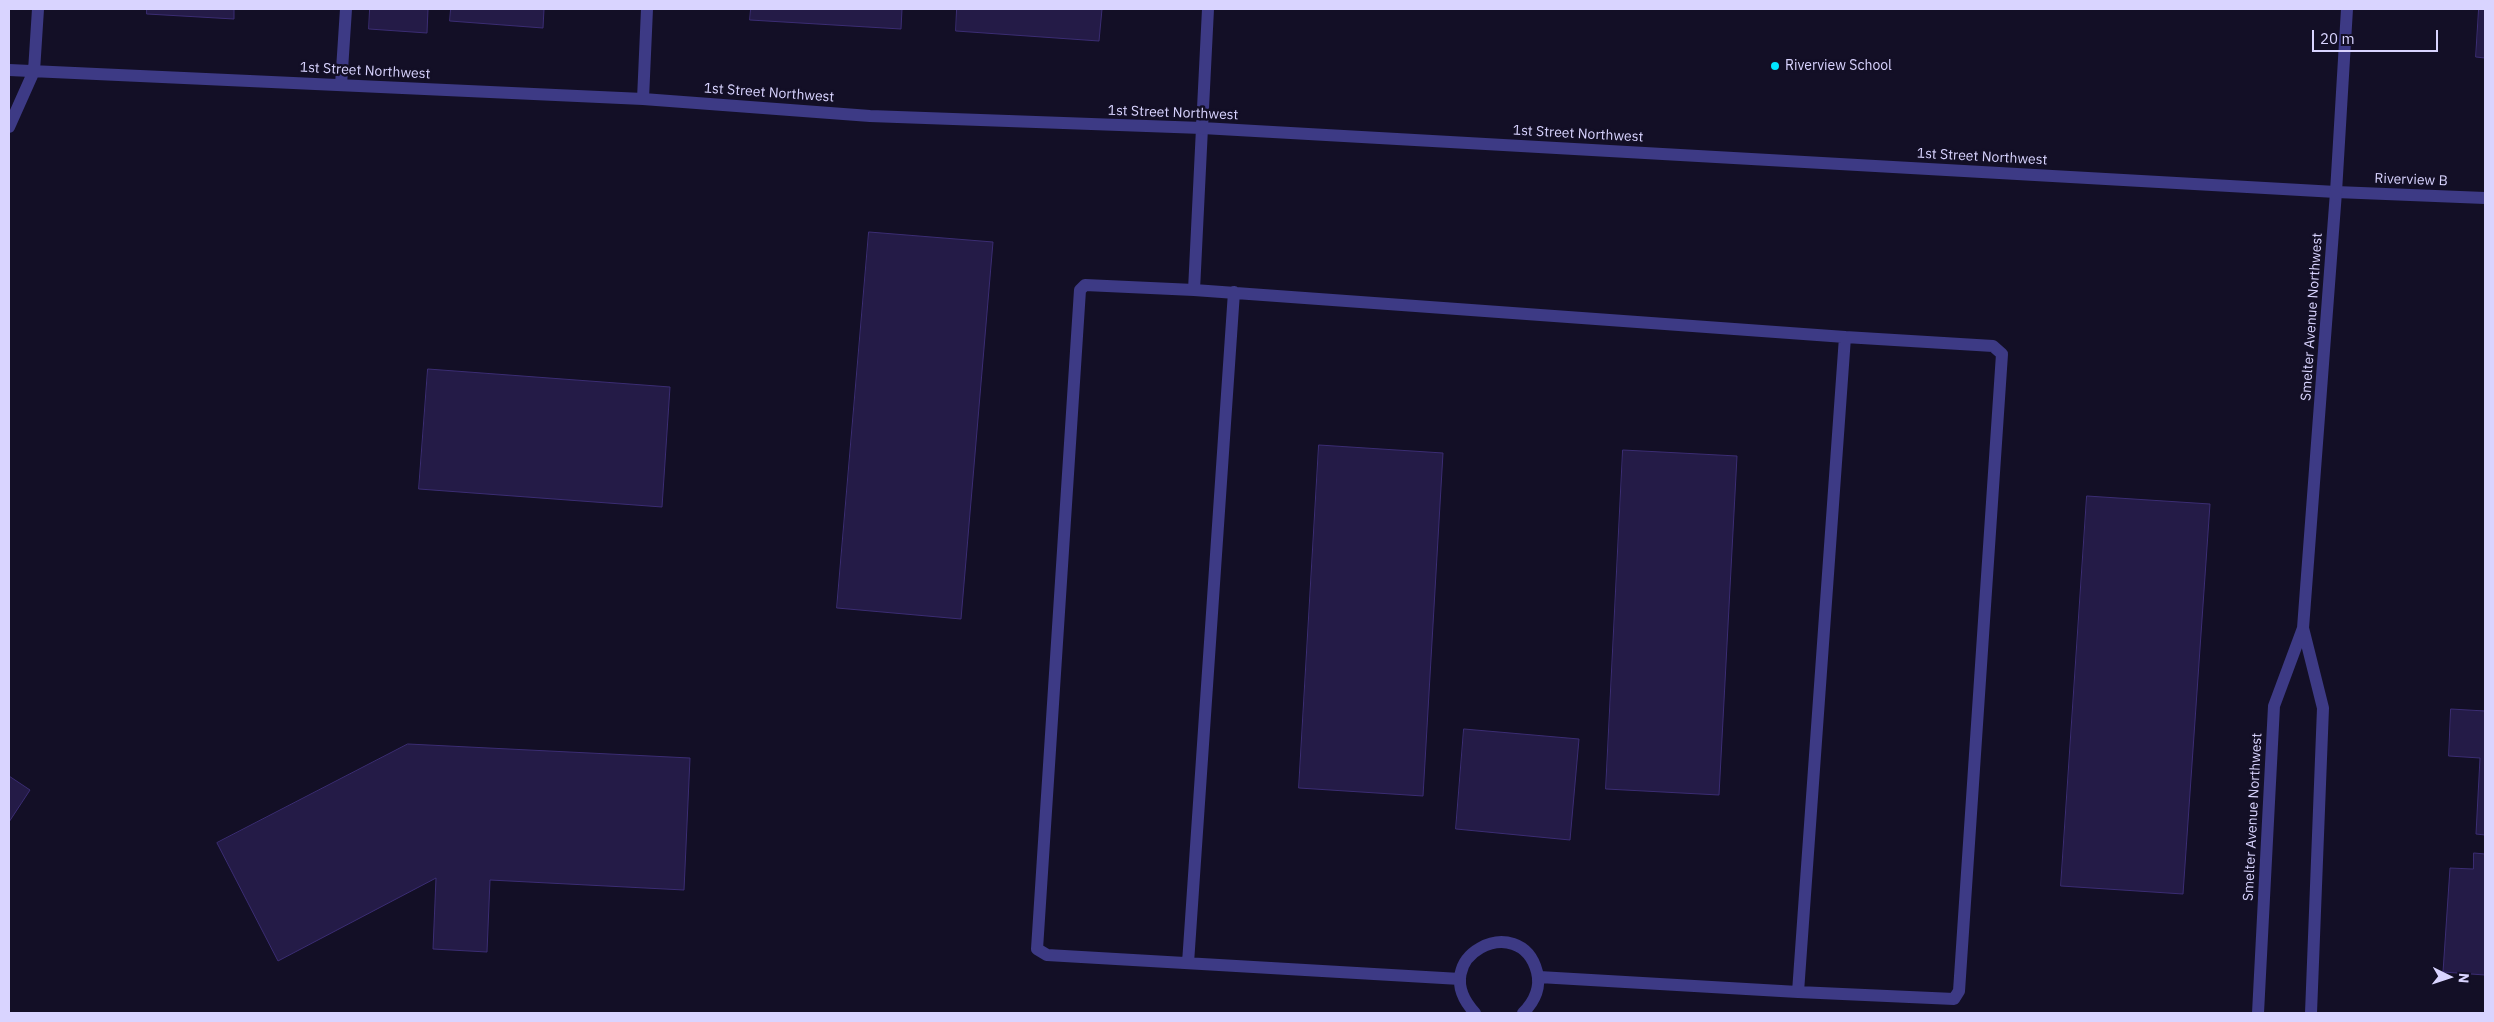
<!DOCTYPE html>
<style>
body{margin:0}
#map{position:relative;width:2494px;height:1022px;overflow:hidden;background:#130f26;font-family:"IBM Plex Sans",sans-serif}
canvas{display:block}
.frame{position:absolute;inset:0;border:10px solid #d9d4ff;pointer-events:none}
.north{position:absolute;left:2424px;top:952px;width:50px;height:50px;-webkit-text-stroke:4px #130f26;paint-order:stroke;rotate:94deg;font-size:14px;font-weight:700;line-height:20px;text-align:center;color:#d9d4ff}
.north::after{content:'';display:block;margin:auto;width:18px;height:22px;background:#d9d4ff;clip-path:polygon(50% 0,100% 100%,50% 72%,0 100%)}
.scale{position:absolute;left:2312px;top:30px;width:126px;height:22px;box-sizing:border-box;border:2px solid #d9d4ff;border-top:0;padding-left:6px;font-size:15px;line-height:18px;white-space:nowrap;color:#d9d4ff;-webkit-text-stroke:4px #130f26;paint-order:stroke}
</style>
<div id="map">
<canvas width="2494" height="1022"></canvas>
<div class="frame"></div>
<div class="north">N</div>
<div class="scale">20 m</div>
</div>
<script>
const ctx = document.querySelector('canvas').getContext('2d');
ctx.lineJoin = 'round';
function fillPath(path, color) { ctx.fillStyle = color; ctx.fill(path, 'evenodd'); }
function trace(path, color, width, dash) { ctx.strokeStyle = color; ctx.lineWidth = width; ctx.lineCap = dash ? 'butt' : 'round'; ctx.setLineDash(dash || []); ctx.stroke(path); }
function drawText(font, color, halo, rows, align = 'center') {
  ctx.font = font + ' "IBM Plex Sans",sans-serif'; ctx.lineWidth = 5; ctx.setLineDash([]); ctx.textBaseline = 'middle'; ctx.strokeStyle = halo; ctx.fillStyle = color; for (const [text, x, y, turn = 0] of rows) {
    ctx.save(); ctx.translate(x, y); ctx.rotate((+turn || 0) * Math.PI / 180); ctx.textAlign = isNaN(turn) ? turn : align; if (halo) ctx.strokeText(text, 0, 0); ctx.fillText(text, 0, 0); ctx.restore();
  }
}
const building = new Path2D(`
 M 147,9 L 234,9 L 234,19 L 147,14 Z
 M 370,9 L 428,9 L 427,33 L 369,29 Z
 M 451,9 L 544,9 L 543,28 L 450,21 Z
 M 751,9 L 902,9 L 901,29 L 750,20 Z
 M 957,9 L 1102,9 L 1099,41 L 956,31 Z
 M 2479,9 L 2485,9 L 2485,58 L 2476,57 Z
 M 869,232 L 993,242 L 961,619 L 837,608 Z
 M 428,369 L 670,387 L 662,507 L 419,489 Z
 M 1319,445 L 1443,453 L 1423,796 L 1299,788 Z
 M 1623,450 L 1737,456 L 1719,795 L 1606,789 Z
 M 2087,496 L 2210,504 L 2183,894 L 2061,886 Z
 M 2451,709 L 2485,711 L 2485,835 L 2476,834 L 2480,758 L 2449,756 Z
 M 1464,729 L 1579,739 L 1570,840 L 1456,829 Z
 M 408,744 L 690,758 L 684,890 L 490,880 L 487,952 L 433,949 L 436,878 L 278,961 L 217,843 Z
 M 9,776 L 30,790 L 9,822 Z
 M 2474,853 L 2485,854 L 2485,975 L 2443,972 L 2450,868 L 2473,869 Z`);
fillPath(building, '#241b47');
trace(building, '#3b2d73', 1);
trace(new Path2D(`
 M 341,85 L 346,9
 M 1202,128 L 1194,290 L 1085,285 L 1080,290 L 1037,949 L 1047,955 L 1460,979
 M 1194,290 L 1845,337 L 1798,992 L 1539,977
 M 1188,963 L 1234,292
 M 1798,992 L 1954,999 L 1959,991 L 2002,354 L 1993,346 L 1845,337
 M 1475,1013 C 1423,957 1521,909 1537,972 C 1541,988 1534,1002 1523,1013`), '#3d3a85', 12);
trace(new Path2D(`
 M 9,70 L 643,99 L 870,116 L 1202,128 L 2336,192 L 2485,198
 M 643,99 L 647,9
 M 9,127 L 34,71 L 38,9
 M 1202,128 L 1208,9`), '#3d3a85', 12);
trace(new Path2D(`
 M 2303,628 L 2323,708 L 2311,1013
 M 2258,1013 L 2274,706 L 2303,628 L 2336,192 L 2347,9`), '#3d3a85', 12);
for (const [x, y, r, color] of [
 [1775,66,5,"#00e5ff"]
]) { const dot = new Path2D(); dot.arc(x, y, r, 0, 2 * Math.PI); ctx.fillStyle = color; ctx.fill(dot); trace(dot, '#130f26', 2); }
drawText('14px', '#d9d4ff', '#130f26', [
 ["Riverview School",1785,66]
], 'left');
drawText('14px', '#d9d4ff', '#130f26', [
 ["1st Street Northwest",365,71,3],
 ["1st Street Northwest",769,93,4],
 ["1st Street Northwest",1173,113,2],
 ["1st Street Northwest",1578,134,3],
 ["1st Street Northwest",1982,157,3],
 ["Riverview B",2411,180,2],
 ["Smelter Avenue Northwest",2312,317,-86],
 ["Smelter Avenue Northwest",2253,817,-87]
]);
</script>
